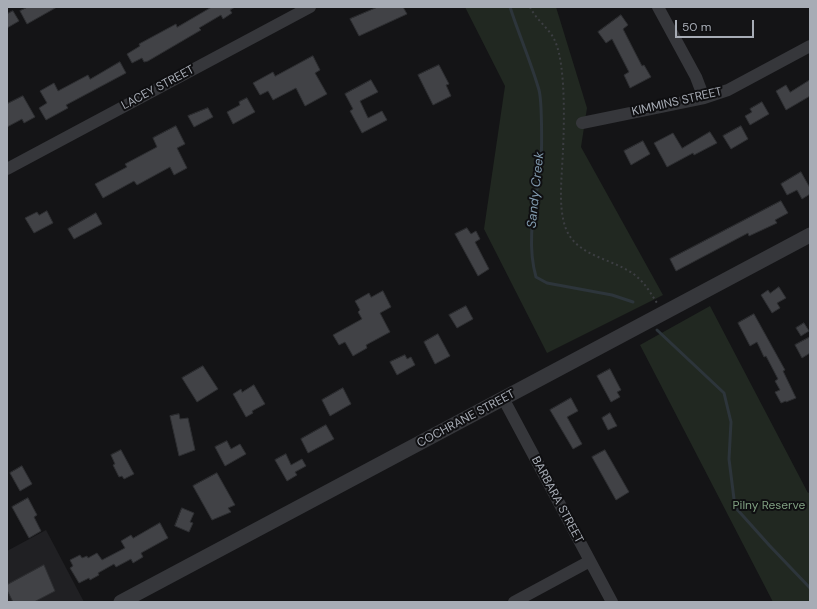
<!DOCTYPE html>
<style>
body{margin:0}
#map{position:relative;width:817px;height:609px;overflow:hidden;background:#141416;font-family:"DM Sans",sans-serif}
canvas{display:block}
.frame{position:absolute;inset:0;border:8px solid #a7acb5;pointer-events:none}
.scale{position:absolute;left:675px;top:20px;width:79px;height:18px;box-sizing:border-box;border:2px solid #a7acb5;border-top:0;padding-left:5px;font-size:12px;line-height:14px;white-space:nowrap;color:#a7acb5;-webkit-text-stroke:3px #0f0f11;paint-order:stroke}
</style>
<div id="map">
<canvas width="817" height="609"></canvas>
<div class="frame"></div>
<div class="scale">50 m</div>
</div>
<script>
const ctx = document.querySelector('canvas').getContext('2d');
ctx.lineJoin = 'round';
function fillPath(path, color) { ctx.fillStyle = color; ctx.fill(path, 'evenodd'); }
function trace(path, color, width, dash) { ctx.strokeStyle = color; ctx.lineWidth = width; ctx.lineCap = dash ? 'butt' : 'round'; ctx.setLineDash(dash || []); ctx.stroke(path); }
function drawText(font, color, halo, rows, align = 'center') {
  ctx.font = font + ' "DM Sans",sans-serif'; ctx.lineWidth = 4; ctx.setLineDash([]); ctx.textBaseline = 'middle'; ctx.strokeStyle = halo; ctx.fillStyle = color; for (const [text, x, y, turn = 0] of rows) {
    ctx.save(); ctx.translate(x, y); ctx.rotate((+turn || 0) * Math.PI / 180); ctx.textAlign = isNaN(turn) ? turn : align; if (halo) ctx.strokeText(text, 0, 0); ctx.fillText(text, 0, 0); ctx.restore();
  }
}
fillPath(new Path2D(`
 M 46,530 L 84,602 L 7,602 L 7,551 Z`), '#202023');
fillPath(new Path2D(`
 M 465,7 L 556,7 L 587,108 L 581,147 L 663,295 L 547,353 L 484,229 L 505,86 Z
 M 710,306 L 808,493 L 810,492 L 810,602 L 773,602 L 640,345 Z`), '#212821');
trace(new Path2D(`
 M 510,7 C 519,35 531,62 539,90 C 542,101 542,147 541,160 C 537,199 525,238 536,277 L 547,283 L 612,295 L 633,302
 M 657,330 L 724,393 L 731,422 L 729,459 L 735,507 L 769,545 L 810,588`), '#2d353b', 3);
const building = new Path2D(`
 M 28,7 L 57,7 L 27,24 L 20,11 Z
 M 212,7 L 235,7 L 230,10 L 232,13 L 223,19 L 221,15 L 199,28 L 201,30 L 148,61 L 144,62 L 142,58 L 132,63 L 127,54 L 140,46 L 139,44 L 176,24 L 177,27 Z
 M 378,7 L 403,7 L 407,14 L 359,36 L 350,19 Z
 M 13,11 L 19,21 L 7,28 L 7,14 Z
 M 621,15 L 628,25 L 623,29 L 642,66 L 644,65 L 651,77 L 630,88 L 624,75 L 629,72 L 612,39 L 606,43 L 598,32 Z
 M 313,56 L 320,70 L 315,73 L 327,94 L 305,106 L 296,88 L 273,100 L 268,91 L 260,95 L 253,83 L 273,72 L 275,76 Z
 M 120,62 L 126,73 L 66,105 L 68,108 L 46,120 L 39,108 L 47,103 L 40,91 L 54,83 L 58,91 L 88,75 L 90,79 Z
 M 439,65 L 449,84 L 446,85 L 451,96 L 433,105 L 418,75 Z
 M 371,80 L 378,92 L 360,101 L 368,118 L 382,111 L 387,120 L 362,133 L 350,111 L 353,109 L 345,94 Z
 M 810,80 L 810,96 L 786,110 L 776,91 L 786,85 L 790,92 Z
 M 23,96 L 35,117 L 24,123 L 22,119 L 7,127 L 7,104 Z
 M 247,98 L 255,112 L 233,124 L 227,112 L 240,105 L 239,102 Z
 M 762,102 L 769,114 L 750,125 L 745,116 L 752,112 L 750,109 Z
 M 208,108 L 213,117 L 194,127 L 188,116 Z
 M 176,126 L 185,144 L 177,148 L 187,168 L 174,175 L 170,167 L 137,185 L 134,181 L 103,198 L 95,184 L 127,167 L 125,164 L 157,147 L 153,138 Z
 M 741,126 L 748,139 L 731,149 L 723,136 Z
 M 710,132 L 717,143 L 694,155 L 693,153 L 667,167 L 654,143 L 673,133 L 682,148 Z
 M 643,141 L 650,154 L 631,165 L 624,151 Z
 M 801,172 L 810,188 L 810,194 L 802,199 L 797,190 L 787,195 L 781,184 Z
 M 781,201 L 788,213 L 775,220 L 777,223 L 749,236 L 748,233 L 676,271 L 670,259 Z
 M 47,211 L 53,223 L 34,233 L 25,218 L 37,212 L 39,215 Z
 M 96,213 L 102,224 L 74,239 L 68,229 Z
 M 467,228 L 471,234 L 476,231 L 480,239 L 475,242 L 489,269 L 478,276 L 455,234 Z
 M 779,287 L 786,298 L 777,303 L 780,308 L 772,313 L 761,295 L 768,290 L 770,293 Z
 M 383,291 L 391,307 L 380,313 L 390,332 L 366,345 L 367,348 L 353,356 L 345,342 L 339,345 L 333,335 L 362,319 L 358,312 L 360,310 L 355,301 L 369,293 L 371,297 Z
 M 466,306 L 473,319 L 457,328 L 449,315 Z
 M 754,314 L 785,370 L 783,371 L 796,398 L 786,402 L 786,401 L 781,403 L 775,392 L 780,390 L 775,381 L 778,379 L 766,356 L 764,357 L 757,342 L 750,346 L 738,323 Z
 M 804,323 L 809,331 L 801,336 L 796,328 Z
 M 438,334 L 450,356 L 435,364 L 424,342 Z
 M 810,337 L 810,353 L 802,358 L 795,345 Z
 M 405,355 L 407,359 L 411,357 L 415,365 L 397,375 L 390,362 Z
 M 203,366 L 218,389 L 197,402 L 182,378 Z
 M 610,369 L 621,390 L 617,392 L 620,397 L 611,402 L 597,376 Z
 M 254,385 L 265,404 L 252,411 L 253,413 L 246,417 L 233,394 L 241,389 L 242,392 Z
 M 343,388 L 351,404 L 330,416 L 322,400 Z
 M 571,398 L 578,411 L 567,417 L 582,444 L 573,449 L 550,410 Z
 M 610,413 L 617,426 L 608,430 L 602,418 Z
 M 179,414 L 180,419 L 188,418 L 195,450 L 179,456 L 170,416 Z
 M 326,425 L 334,439 L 308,453 L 301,439 Z
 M 227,441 L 231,449 L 240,444 L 246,454 L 225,466 L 215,447 Z
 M 121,450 L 134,474 L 124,479 L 122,476 L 119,477 L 113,465 L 115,464 L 111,455 Z
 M 605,450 L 629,492 L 616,500 L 592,457 Z
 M 286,454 L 291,465 L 302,459 L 306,466 L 295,472 L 297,475 L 287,481 L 275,460 Z
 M 22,466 L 32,484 L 20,491 L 10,473 Z
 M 217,473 L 235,505 L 228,508 L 231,512 L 212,520 L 193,486 Z
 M 28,498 L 37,515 L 34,517 L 41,531 L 29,538 L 12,507 Z
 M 182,508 L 194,513 L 190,522 L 193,523 L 189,532 L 175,526 Z
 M 160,523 L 168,538 L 141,553 L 143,557 L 133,563 L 131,559 L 116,567 L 114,564 L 98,573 L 99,575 L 90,580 L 89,578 L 79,583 L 70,568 L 73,566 L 70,560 L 80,555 L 82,558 L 87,556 L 88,558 L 97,553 L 102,560 L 125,548 L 121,541 L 131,535 L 133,538 Z
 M 44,565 L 55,591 L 34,602 L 13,602 L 7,590 L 7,585 Z`);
fillPath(building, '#414246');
trace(building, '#2e2f32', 1);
trace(new Path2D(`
 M 530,7 C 536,20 550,29 555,41 C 567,67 564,138 562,168 C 561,188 559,210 566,229 C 577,256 610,258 632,273 C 643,280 650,292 657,303`), '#3c3e42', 2, [2, 3]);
trace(new Path2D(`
 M 658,7 L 696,77 L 704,98
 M 582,123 L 704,98 L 728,90 L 810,46
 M 7,169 L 310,7
 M 503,398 L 612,602
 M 514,602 L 590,561`), '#36373b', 12);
trace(new Path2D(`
 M 121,602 L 810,235`), '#36373b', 15);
drawText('12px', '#a7acb5', '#0f0f11', [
 ["LACEY STREET",158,88,-28],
 ["KIMMINS STREET",677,102,-13],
 ["COCHRANE STREET",466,419,-28],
 ["BARBARA STREET",557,500,62]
]);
drawText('12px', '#7f9f80', '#0f0f11', [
 ["Pilny Reserve",769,506]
]);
drawText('italic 13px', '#809aae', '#0f0f11', [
 ["Sandy Creek",536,190,-84]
]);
</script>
